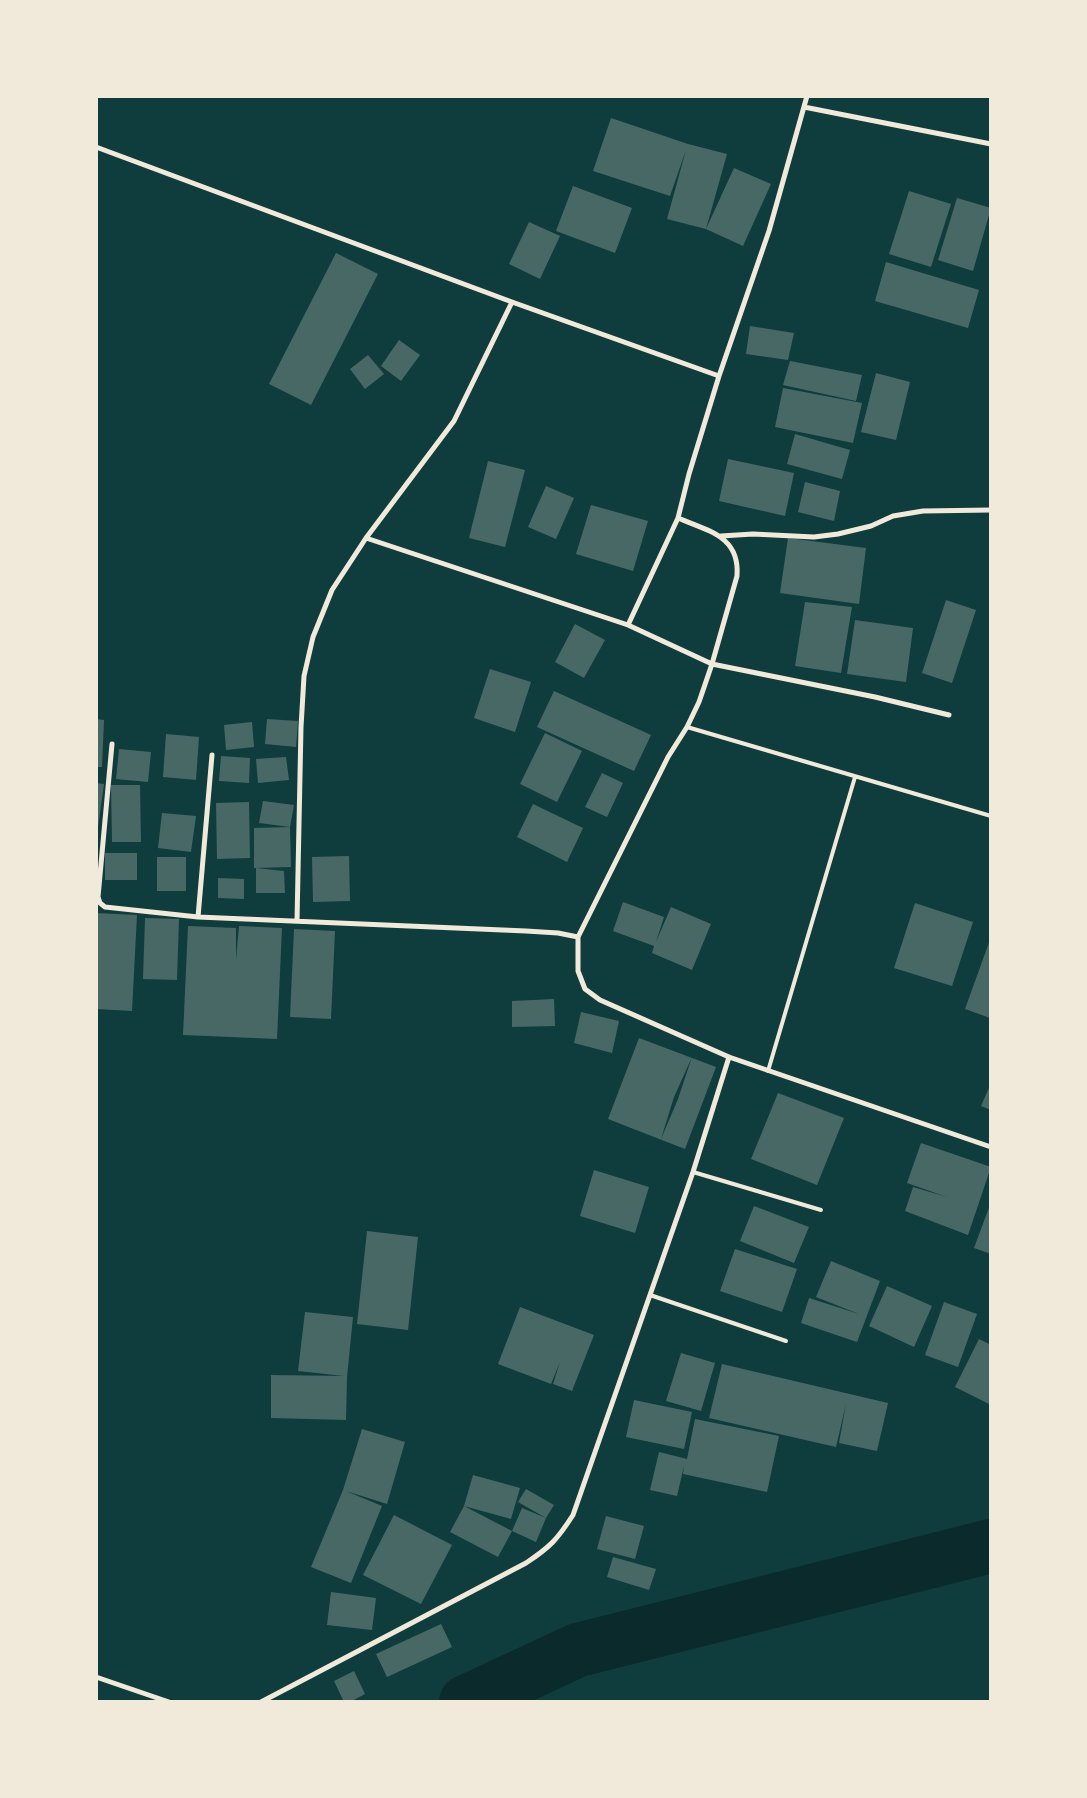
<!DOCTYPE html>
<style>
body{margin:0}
#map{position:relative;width:1087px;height:1798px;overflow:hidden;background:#0f3d3e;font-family:"PT Sans Narrow",sans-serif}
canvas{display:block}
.frame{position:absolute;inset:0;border:98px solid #f1e9da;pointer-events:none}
</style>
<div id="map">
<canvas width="1087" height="1798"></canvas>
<div class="frame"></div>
</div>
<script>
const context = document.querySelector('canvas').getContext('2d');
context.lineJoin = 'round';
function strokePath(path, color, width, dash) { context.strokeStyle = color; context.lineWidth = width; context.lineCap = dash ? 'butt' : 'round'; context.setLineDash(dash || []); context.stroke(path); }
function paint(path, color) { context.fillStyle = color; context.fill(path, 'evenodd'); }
const river = new Path2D(`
 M466 1702 578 1650 991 1546`);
const building = new Path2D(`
 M611 118 688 144 727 154 706 229 667 219 686 150 670 196 593 171Z
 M734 168 771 184 743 246 706 229Z
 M573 186 632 208 615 253 556 231Z
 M909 191 951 204 931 267 889 254Z
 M957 198 991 208 973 271 938 260Z
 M529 222 560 236 540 279 509 264Z
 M336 253 378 274 311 405 269 384Z
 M886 262 979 290 968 328 875 301Z
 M750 326 794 333 788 360 746 354Z
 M399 340 420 355 401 381 381 366Z
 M368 355 384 374 365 389 350 369Z
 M790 361 862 375 856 401 783 385Z
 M876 373 910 382 896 440 861 432Z
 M783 388 862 403 853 443 775 427Z
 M795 434 850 450 842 479 787 464Z
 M728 459 794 473 785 516 719 501Z
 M488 461 525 470 505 547 469 538Z
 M805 482 840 491 834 521 798 512Z
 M546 486 574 498 556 539 528 527Z
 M591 505 648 521 633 571 576 554Z
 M788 538 866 548 859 604 780 593Z
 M946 600 976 610 952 683 922 673Z
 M805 602 852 607 841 673 795 666Z
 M855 620 913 628 906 682 847 674Z
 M575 624 605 640 584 678 555 662Z
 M490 669 531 682 515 732 474 718Z
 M554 691 651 735 634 771 537 727Z
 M96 719 104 720 102 767H96Z
 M267 719 298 721 296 747 265 744Z
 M252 722 254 747 226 750 224 725Z
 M545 733 582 751 557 802 520 784Z
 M166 734 199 737 196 780 163 777Z
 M119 749 151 752 148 782 116 779Z
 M221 756 250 758 249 783 219 781Z
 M286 757 289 780 258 783 256 759Z
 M602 773 623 783 607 817 585 807Z
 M96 783 104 784 97 834 96 833Z
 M111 785H140L141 842H112Z
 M263 801 294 805 290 827 259 823Z
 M249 802 250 858 217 859 216 803Z
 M533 804 583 828 567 862 517 837Z
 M162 813 196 816 191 852 158 848Z
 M290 827 291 867 254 868V828Z
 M105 853H137V880H105Z
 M349 856 350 901 313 902 312 857Z
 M157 857H186V891H157Z
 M256 868 284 871 285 893H256Z
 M218 878 244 879V899L218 898Z
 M623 902 664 917 656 942 671 907 711 924 692 970 652 953 654 946 613 931Z
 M915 903 973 922 952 986 894 968Z
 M96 913 137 915 132 1011 96 1009Z
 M145 918 179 919 177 980 143 979Z
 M188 926 236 928V960L239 926 282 928 277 1039 183 1035Z
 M294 929 335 931 331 1019 290 1017Z
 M991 937V1016L990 1018 965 1009Z
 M554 999 555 1026 512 1027V1001Z
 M581 1012 619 1021 612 1053 574 1043Z
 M639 1038 716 1067 685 1149 608 1119ZM692 1057 678 1099 661 1139 674 1097Z
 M991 1083V1110L981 1106Z
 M778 1093 844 1118 817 1185 751 1159Z
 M921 1143 991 1167 968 1235 905 1211 913 1187 947 1197 907 1183Z
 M594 1170 649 1187 635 1233 580 1216Z
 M991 1202V1254L974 1248Z
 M754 1206 809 1227 794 1263 740 1241Z
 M367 1231 418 1237 408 1330 357 1324Z
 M735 1249 797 1269 782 1312 720 1291Z
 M831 1261 880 1281 857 1342 801 1323 809 1298 859 1314 816 1297Z
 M887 1286 932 1306 914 1347 869 1326Z
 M944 1302 977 1314 958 1367 925 1355Z
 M520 1307 594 1335 572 1391 553 1384 560 1362 551 1384 498 1364Z
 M305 1312 353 1317 347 1377 346 1420 271 1418V1375L344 1376 298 1371Z
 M979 1339 991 1345V1405L955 1387Z
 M681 1353 715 1363 701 1411 666 1401Z
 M722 1364 888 1403 877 1451 839 1443 846 1404 836 1447 709 1418Z
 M634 1400 692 1412 684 1449 626 1437Z
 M695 1419 779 1436 767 1492 683 1474 684 1466 677 1496 650 1490 659 1452 687 1459Z
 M362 1429 405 1442 387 1504 346 1491 382 1506 351 1583 311 1567 343 1490Z
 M473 1475 520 1488 511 1519 464 1506 512 1531 498 1557 450 1532 464 1506Z
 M526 1489 554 1505 546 1518 518 1502Z
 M522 1508 546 1518 536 1542 512 1531Z
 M394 1515 452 1545 421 1604 363 1575Z
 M606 1516 644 1526 635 1559 597 1549Z
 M613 1557 656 1569 649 1590 607 1577Z
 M331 1592 376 1598 372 1630 327 1625Z
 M441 1624 452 1647 387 1677 376 1654Z
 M354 1671 365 1694 350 1702H344L334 1681Z`);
const service = new Path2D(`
 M687 727 991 816
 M768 1071 855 777
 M693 1172 821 1210
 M650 1295 786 1341`);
const minor = new Path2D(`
 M804 107 991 144
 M96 147 512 302 719 376
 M721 536 753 534 814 537 838 534 871 526 893 516 923 511 991 510
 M366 538 628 625 712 664 737 576C740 536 708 531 678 518L689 474 719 376 769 231 807 96
 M628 625 678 518
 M949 715 875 697 712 664 699 702 687 727 668 757 578 937V971L585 989 600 1000 729 1057 991 1147
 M112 744 98 897 100 903 105 907 198 917 526 931 558 933 578 937
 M198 917 212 755
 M297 921 301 727 304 676 313 637 332 590 366 538 454 421 512 302
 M96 1677 169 1702
 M261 1702 526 1563C550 1547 557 1540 573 1515L693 1172 729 1057`);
strokePath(river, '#0a2a2b', 54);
paint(building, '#486865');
strokePath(service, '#f1e9da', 4);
strokePath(minor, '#f1e9da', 5);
</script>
